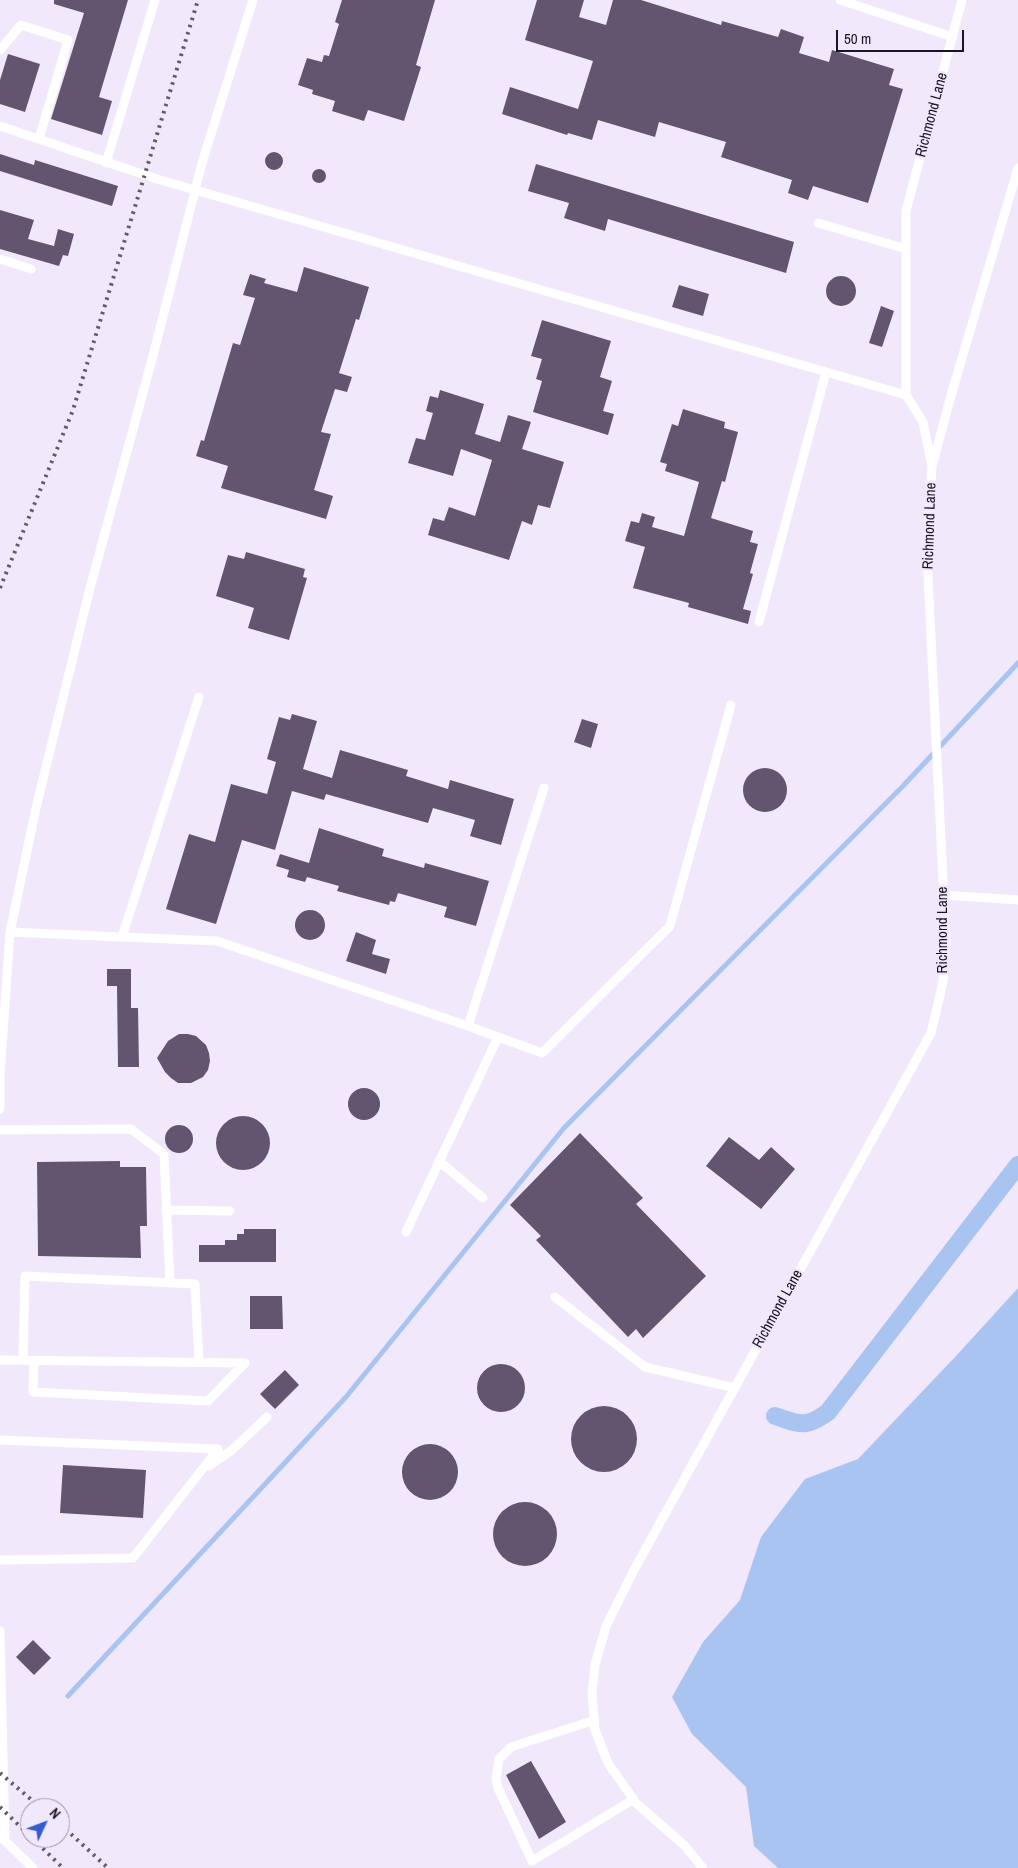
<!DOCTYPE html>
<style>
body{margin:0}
#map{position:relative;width:1018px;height:1868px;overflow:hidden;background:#f2e8fb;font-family:"Archivo Narrow",sans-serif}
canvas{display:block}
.north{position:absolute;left:20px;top:1798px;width:50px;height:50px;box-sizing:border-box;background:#f2e8fb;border:1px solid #9c94a3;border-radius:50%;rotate:47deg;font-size:14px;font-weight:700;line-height:20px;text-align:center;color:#1a1520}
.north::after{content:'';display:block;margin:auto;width:18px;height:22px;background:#335dcd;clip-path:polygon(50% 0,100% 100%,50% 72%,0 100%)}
.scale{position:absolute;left:836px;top:30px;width:128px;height:22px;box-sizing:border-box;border:2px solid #1a1520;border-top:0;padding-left:6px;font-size:15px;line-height:18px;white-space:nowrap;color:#1a1520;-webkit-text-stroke:4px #f2e8fb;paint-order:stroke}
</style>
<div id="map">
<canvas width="1018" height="1868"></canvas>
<div class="north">N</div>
<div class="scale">50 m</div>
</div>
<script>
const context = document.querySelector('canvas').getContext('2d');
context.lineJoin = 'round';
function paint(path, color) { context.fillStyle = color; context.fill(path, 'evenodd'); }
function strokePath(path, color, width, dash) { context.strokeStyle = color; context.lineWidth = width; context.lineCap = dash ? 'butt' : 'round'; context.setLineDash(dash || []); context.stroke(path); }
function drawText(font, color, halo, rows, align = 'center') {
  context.font = font + ' "Archivo Narrow",sans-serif'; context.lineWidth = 5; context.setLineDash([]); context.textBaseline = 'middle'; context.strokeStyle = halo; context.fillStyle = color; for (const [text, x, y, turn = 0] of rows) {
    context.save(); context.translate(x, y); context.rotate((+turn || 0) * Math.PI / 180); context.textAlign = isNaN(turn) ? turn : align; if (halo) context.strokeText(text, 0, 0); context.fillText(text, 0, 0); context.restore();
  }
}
const water = new Path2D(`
 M1018 1288V1868H778L754 1846 746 1787 692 1734 672 1697 703 1642 740 1600 761 1537 805 1479 858 1459 956 1356Z`);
const stream = new Path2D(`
 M68 1696 346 1397 564 1128 903 786 1018 663`);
const canal = new Path2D(`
 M775 1416C800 1424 805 1429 828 1412L1018 1165`);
const building = new Path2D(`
 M54 0H128L99 97 112 101 102 135 51 119 84 13 54 4Z
 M342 0H435L416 65 421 67 404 121 368 110 364 121 332 111 335 101 312 94 313 90 298 85 307 58 322 62 324 55 329 56 339 24 335 22Z
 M537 0H584L579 17 606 25 613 0H641L721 25 722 21 778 37 781 29 804 37 799 53 829 62 832 50 894 69 889 85 903 89 868 203 813 186 808 200 788 193 792 180 721 157 726 142 659 122 655 137 598 120 592 140 568 133 567 135 502 114 510 87 578 109 593 61 525 40Z
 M8 54 40 64 25 112 0 104V80Z
 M265 161a9 9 0 1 1 18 0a9 9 0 1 1-18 0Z
 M0 154 34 165 35 160 118 186 112 206 0 171Z
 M536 164 794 242 786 273 608 219 605 231 564 218 569 203 528 191Z
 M312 176a7 7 0 1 1 14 0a7 7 0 1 1-14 0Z
 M0 210 34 220 28 239 54 246 58 229 74 234 68 256 63 255 59 266 0 249Z
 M304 267 369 287 359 320 356 319 339 373 352 377 347 392 335 389 321 432 331 434 314 490 333 496 326 519 221 488 228 466 196 456 201 440 204 441 233 343 240 345 255 298 243 295 250 274 266 279 264 283 297 292Z
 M826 291a15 15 0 1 1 30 0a15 15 0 1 1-30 0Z
 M679 285 709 294 703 316 672 307Z
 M881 306 894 311 882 347 869 343Z
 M542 320 611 341 600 377 612 381 603 411 614 414 608 435 533 412 542 381 536 379 542 359 531 356Z
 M440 390 484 404 475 434 500 442 508 415 531 422 522 449 564 462 550 508 538 505 532 525 522 521 509 560 428 535 433 518 444 521 449 507 475 516 492 460 461 449 453 476 408 463 416 438 425 440 433 413 426 411 430 396 438 398Z
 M683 409 725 422 724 428 738 432 725 482 722 481 711 518 753 531 750 542 758 544 750 573 753 574 743 609 751 611 748 624 688 607 689 603 633 588 645 547 625 541 631 521 639 523 642 513 655 517 652 527 684 536 699 482 665 471 667 464 660 462 672 424 678 426Z
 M246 552 305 569 303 577 307 578 289 640 248 628 254 608 216 596 228 555 244 559Z
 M292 714 317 721 303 769 332 778 340 750 408 770 406 776 448 789 450 780 514 799 501 845 470 836 475 820 433 808 428 823 326 794 324 800 292 791 275 850 242 840 216 924 166 909 189 834 215 842 231 784 267 794 276 762 267 759 279 717 290 720Z
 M582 719 598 724 591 748 574 742Z
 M743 790a22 22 0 1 1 44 0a22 22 0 1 1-44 0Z
 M319 828 384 849 382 856 424 868 425 863 489 881 476 926 444 917 447 907 398 893 395 902 390 901 389 905 337 891 339 886 307 877 305 882 287 877 289 870 276 866 280 854 309 863Z
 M295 925a15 15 0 1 1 30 0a15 15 0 1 1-30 0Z
 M356 932 376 940 372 954 390 959 386 974 346 961Z
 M107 969H131V1008H138L139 1067H118L117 986H107Z
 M179 1034H188L196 1036 206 1045 209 1053 210 1061 208 1070 203 1077 191 1083H178L171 1078 165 1072 157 1058 168 1041Z
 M348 1104a16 16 0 1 1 32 0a16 16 0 1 1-32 0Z
 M216 1143a27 27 0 1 1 54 0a27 27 0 1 1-54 0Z
 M165 1139a14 14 0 1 1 28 0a14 14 0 1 1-28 0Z
 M580 1133 643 1198 636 1204 706 1276 643 1338 636 1329 628 1337 536 1240 541 1236 510 1205Z
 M729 1137 759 1160 771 1147 795 1169 761 1209 706 1166Z
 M120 1161V1167H146L147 1226H140L141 1258 38 1256 37 1162Z
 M244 1229H276V1262H199V1245H225V1240H237V1234H244Z
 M250 1296H282L283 1329H250Z
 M477 1388a24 24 0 1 1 48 0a24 24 0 1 1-48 0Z
 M285 1370 299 1385 275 1409 260 1394Z
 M571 1439a33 33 0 1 1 66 0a33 33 0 1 1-66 0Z
 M402 1472a28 28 0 1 1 56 0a28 28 0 1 1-56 0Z
 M63 1465 146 1470 143 1518 60 1513Z
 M493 1534a32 32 0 1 1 64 0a32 32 0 1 1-64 0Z
 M33 1640 51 1658 34 1675 16 1657Z
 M531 1761 566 1822 539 1839 506 1775Z`);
const lane = new Path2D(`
 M840 0 953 37
 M0 50 21 25 68 40 39 139
 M0 126 157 179 906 395
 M106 163 155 0
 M818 223 906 249
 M0 259 31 269
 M933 463 952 392 1018 168
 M759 622 826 372
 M944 895 1018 900
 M10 932 122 937 199 697
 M122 937 217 941 468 1026 542 1053 670 926 731 705
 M468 1026 544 788
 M0 1109V1077L10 932 36 808 90 588 154 352 202 163 253 0
 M0 1130 131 1129 164 1154 170 1283
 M439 1161 483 1198
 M166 1210 230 1211
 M406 1232 498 1037
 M555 1297 645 1367 735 1388
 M0 1360 245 1363 208 1401 33 1392 34 1360
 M23 1360 25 1276 195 1284 199 1362
 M0 1440 218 1449 133 1558 0 1560
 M209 1466 232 1450 267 1417
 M0 1631 5 1841
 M595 1720 511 1747 499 1759 496 1779 498 1788 532 1861 634 1799
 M2 1838 33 1868
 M703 1868 685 1846 636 1803 608 1763 595 1730 592 1693 595 1665 606 1626 634 1570 931 1033 943 982 946 942 927 555 932 466 923 422 906 395V211L962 0`);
const rail = new Path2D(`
 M0 588 73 410 198 0
 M0 1773 41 1808
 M0 1807 30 1836
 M60 1824 108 1868
 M32 1838 63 1868`);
const streetNames = [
 ["Richmond Lane",932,115,-75],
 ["Richmond Lane",930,526,-88],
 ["Richmond Lane",943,930,-90],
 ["Richmond Lane",778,1309,-61]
];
paint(water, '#aac4f2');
strokePath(stream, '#aac4f2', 5);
strokePath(canal, '#aac4f2', 18);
paint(building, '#635570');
strokePath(lane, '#fff', 9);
strokePath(rail, '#615a68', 4, [2.5, 5]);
drawText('15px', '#1a1520', '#f2e8fb', streetNames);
</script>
